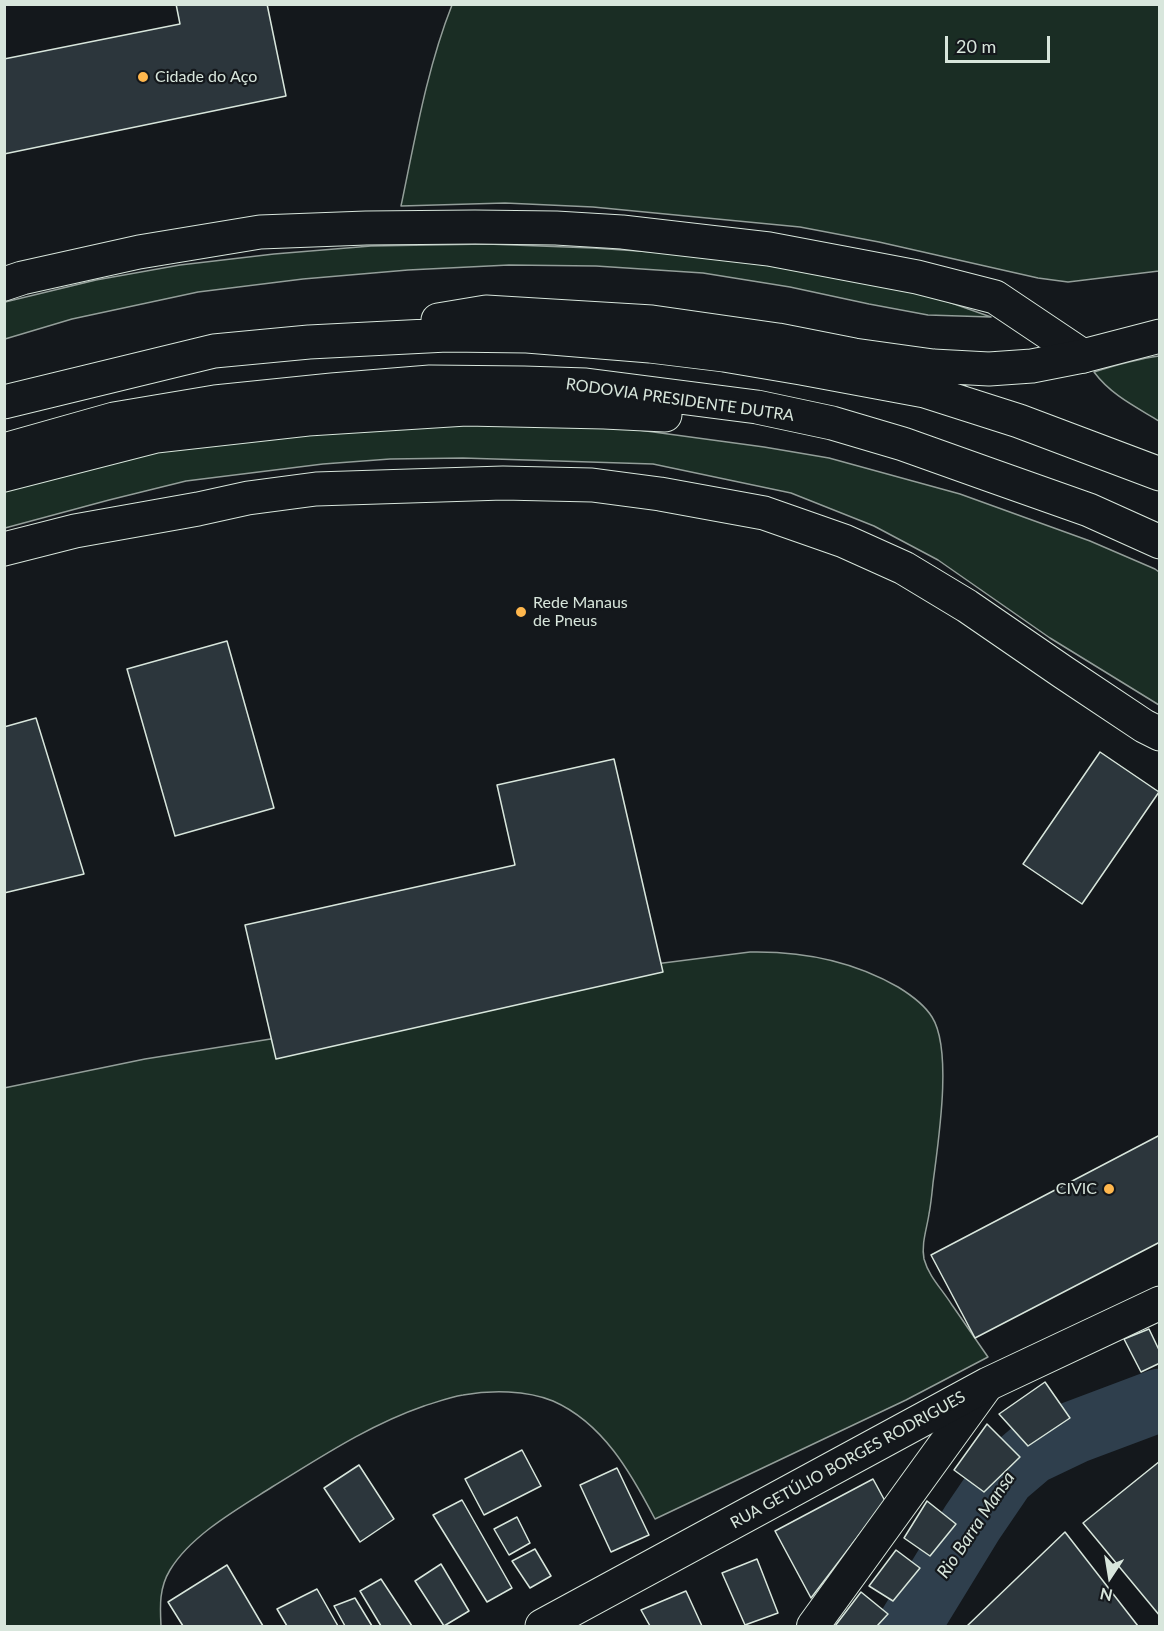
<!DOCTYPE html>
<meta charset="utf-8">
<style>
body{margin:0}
#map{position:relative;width:1164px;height:1631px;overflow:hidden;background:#14181c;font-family:Lato,sans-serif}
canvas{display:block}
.frame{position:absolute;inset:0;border:6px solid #d8e6dc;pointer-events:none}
.north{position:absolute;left:1080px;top:1547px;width:60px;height:60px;-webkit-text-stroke:4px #14181c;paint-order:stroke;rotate:192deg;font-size:16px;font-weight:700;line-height:24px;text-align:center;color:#d8e6dc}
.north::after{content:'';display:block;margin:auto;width:21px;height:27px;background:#d8e6dc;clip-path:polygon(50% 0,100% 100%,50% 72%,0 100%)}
.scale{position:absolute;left:945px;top:36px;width:105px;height:27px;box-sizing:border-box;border:3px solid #d8e6dc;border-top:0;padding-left:8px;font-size:18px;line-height:21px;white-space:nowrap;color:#d8e6dc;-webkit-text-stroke:4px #14181c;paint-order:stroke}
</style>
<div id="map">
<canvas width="1164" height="1631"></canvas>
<div class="frame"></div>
<div class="north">N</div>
<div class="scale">20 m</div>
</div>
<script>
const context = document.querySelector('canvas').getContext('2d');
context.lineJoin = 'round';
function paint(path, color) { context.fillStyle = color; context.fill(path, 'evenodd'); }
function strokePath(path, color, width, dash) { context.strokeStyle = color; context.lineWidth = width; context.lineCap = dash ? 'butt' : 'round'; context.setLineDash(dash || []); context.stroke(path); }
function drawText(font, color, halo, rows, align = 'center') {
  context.font = font + ' Lato,sans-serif'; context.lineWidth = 4.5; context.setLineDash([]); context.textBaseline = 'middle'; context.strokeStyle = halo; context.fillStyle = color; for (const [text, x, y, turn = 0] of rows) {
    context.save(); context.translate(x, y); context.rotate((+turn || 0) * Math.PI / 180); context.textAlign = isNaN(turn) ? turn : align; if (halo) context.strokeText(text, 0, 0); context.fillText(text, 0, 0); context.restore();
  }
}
const green = new Path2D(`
 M452 5H1159V271L1068 282 1038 278 879 242 800 227 593 207 505 203 401 206C415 139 427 68 452 5Z
 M487 244 593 248 699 255 870 281 943 300 991 317 928 315 869 304 790 287 703 273 596 266 509 265 408 270 303 279 198 292 72 319 5 339V302L96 280 180 265 274 254 371 246Z
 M1159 356V421C1136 407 1111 395 1094 372 1116 365 1137 359 1159 356Z
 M497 420 624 428 764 447 829 458 960 494 1090 541 1155 569 1159 572V705L1050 638 938 560 874 526 791 493 653 464 463 458 390 459 323 464 186 481 109 500 5 528V490L158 452 224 441Z
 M750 952C802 951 853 961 898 987 911 995 924 1004 932 1017 953 1050 938 1143 933 1183 932 1193 931 1204 929 1214 927 1228 921 1244 924 1259 929 1277 942 1289 952 1305 964 1322 976 1340 988 1357L906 1400 655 1519C631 1473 603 1423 553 1401 526 1390 491 1390 463 1395 450 1397 437 1402 424 1406 369 1425 321 1457 272 1487 239 1508 191 1535 170 1570 159 1588 160 1606 161 1626H5L4 1088 145 1059 390 1020 521 981Z`);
const river = new Path2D(`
 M909 1626 972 1523 1004 1476 1031 1453 1075 1432 1160 1400`);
const building = new Path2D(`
 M176 4H267L286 96 4 154V59L180 24Z
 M227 641 274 808 175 836 127 669Z
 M36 718 84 874 4 893V727Z
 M1100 752 1159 792 1082 904 1023 864Z
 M614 759 663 972 276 1059 245 925 515 865 497 785Z
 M1160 1135V1242L975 1338 931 1255Z
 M1149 1329 1160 1352V1363L1141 1372 1124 1339Z
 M1045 1382 1070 1418 1028 1446 999 1414Z
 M987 1424 1020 1457 984 1492 954 1470Z
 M522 1450 541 1486 484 1515 465 1479Z
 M1160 1461V1616L1083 1523Z
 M359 1465 394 1519 360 1542 324 1488Z
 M617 1468 649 1535 611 1552 580 1485Z
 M873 1479 885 1501 811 1598 775 1531Z
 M462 1500 512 1588 487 1602 433 1515Z
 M927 1501 956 1524 930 1556 904 1538Z
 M517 1517 530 1543 509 1555 494 1529Z
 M1065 1532 1138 1626H967Z
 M535 1549 551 1576 530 1588 512 1561Z
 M896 1550 920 1568 893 1601 869 1586Z
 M757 1559 778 1613 745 1625 722 1573Z
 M441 1564 469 1611 444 1626 415 1581Z
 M227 1565 263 1626H183L168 1602Z
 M381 1579 412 1626H381L360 1591Z
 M317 1589 338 1626H287L277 1609Z
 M686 1591 702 1626H650L641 1610Z
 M861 1592 888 1614 877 1626H835Z
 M355 1598 372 1626H345L334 1606Z`);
const minor = new Path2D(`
 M813 1626 988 1384`);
const tertiary = new Path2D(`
 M542 1626 988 1384 1160 1303`);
const secondary = new Path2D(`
 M4 284 22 278 139 252 260 232 366 228 475 227 556 228 622 232 769 249 917 277 995 297 1083 356
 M4 549 75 531 198 509 248 498 316 489 503 483 592 485 660 494 764 513 844 541 904 568 967 606 1063 672 1144 726 1160 734`);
const motorway = new Path2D(`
 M438 320 486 312 652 322 778 340 854 355 933 366 989 369 1032 366 1083 356 1160 336
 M4 402 214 351 309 342 447 335 527 336 650 346 724 355 801 368 925 391 1019 421 1160 474
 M4 450 114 419 215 402 332 390 430 382 524 383 586 385 757 407 832 423 903 444 990 475 1089 510 1160 542
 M4 475 156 436 308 419 466 409 604 412 665 415`);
const markers = [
 [143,77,6,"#ffb74d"],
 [521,612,6,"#ffb74d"],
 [1109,1189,6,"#ffb74d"]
];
const poiNames = [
 ["Cidade do Aço",155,77],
 ["Rede Manaus",533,603],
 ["de Pneus",533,621],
 ["CIVIC",1097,1189,"right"]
];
const streetNames = [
 ["RODOVIA PRESIDENTE DUTRA",680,400,8],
 ["RUA GETÚLIO BORGES RODRIGUES",848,1460,-29]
];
const waterNames = [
 ["Rio Barra Mansa",976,1525,-56]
];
paint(green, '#1a2d24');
strokePath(green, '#939e99', 1.5);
strokePath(river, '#2f3f4d', 63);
paint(building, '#2c363c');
strokePath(building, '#d8e6dc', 1.5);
strokePath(minor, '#d8e6dc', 34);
strokePath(tertiary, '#d8e6dc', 35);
strokePath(secondary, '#d8e6dc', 35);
strokePath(motorway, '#d8e6dc', 35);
strokePath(minor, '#14181c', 32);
strokePath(tertiary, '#14181c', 33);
strokePath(secondary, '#14181c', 33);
strokePath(motorway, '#14181c', 33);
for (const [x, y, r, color] of markers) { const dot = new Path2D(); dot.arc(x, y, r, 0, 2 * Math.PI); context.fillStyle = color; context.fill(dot); strokePath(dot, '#14181c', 2); }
drawText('16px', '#d8e6dc', '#14181c', poiNames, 'left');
drawText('16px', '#d8e6dc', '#14181c', streetNames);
drawText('italic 18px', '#d8e6dc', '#14181c', waterNames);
</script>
